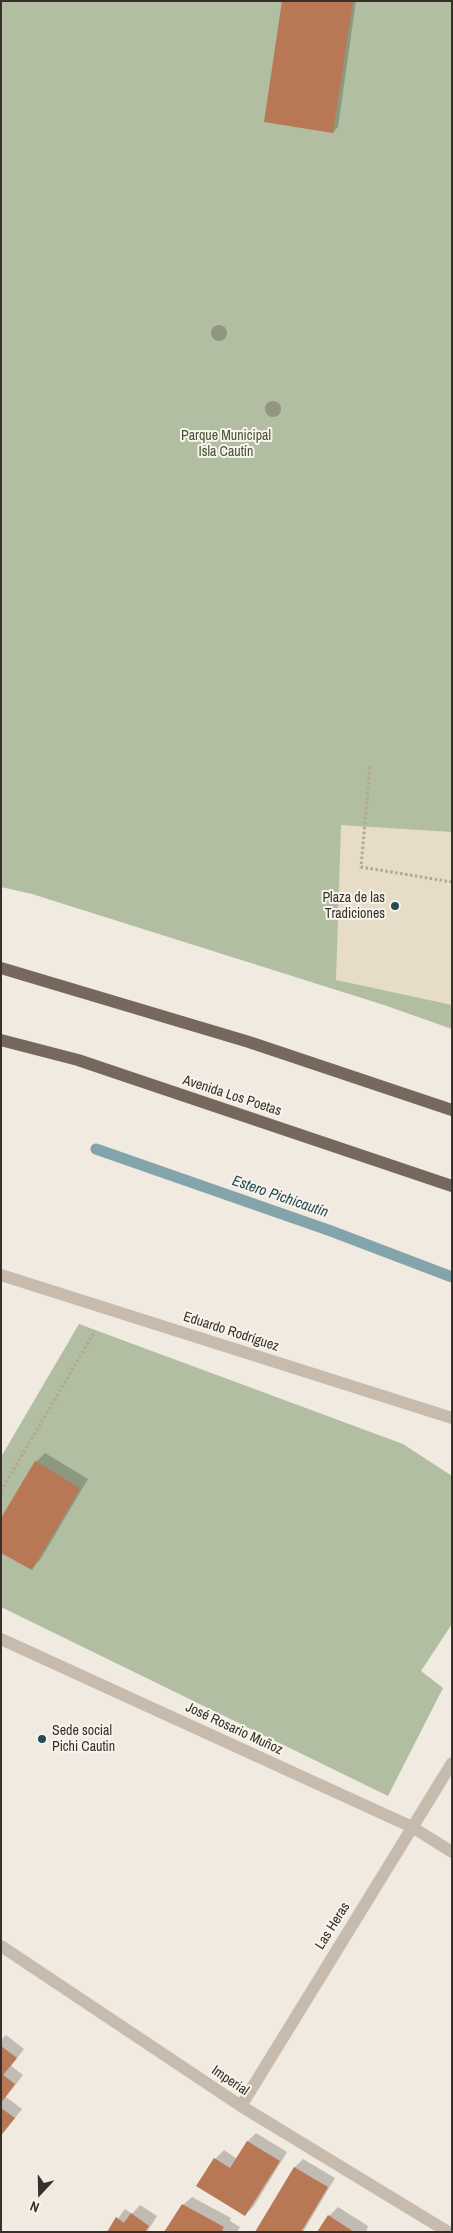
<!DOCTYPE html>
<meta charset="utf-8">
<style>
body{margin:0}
#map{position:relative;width:453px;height:2233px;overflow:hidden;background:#f0eae0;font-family:"Archivo Narrow",sans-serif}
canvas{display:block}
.frame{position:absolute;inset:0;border:2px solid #362f2a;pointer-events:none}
.north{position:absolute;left:15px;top:2168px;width:50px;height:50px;-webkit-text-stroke:4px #f8f4ec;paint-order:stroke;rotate:201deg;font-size:14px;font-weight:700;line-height:20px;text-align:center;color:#362f2a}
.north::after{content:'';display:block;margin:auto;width:18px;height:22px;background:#362f2a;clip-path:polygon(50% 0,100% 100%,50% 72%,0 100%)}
</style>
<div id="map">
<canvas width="453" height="2233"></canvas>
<div class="frame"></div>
<div class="north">N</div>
</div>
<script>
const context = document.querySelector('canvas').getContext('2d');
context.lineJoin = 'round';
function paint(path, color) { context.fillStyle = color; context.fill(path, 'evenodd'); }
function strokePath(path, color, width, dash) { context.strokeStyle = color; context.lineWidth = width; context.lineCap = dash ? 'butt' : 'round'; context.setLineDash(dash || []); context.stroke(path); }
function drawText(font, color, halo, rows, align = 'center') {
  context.font = font + ' "Archivo Narrow",sans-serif'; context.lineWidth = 4; context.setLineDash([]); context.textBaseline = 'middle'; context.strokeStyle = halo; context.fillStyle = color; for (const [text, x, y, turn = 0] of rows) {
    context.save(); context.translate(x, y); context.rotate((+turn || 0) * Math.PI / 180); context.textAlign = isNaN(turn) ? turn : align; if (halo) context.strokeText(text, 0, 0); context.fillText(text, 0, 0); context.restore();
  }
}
const green = new Path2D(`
 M1 1H452V1029L384 1005 32 894 1 887Z
 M79 1324 403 1444 452 1476V1624L421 1671 443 1688 388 1796 1 1607V1457Z`);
const plaza = new Path2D(`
 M341 825 452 832V1005L336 980Z`);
const shadow = new Path2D(`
 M283 1H356L338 127 333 132Z
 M45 1453 88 1479 40 1560 31 1569 36 1462Z
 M6 2035 24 2049 11 2066 23 2075 6 2097 22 2109 1 2136V2040Z
 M256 2133 287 2152 254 2206 245 2215 215 2159 224 2150 237 2159 248 2141Z
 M303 2159 335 2178 303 2232H257L295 2167Z
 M192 2197 231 2218 230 2221 240 2227 237 2232H166L183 2205Z
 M140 2205 157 2216 147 2232H108L125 2209 132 2214Z
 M338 2207 368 2226 366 2232H319L329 2216Z`);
const stream = new Path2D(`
 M96 1149 331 1231 452 1277`);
const building = new Path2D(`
 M282 1H353L333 133 264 122Z
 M35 1461 80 1488 32 1570 1 1553V1518Z
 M1 2046 17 2058 3 2075 15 2084 1 2103Z
 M1 2108 15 2118 1 2135Z
 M247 2141 280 2161 245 2216 196 2186 214 2158 230 2168Z
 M294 2167 328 2187 301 2232H255Z
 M182 2204 224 2227 222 2230 225 2232H164Z
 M131 2213 149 2226 145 2232H107L116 2217 124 2223Z
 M328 2215 354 2232H317Z`);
const path = new Path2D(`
 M370 767 361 867 452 882
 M1 1491 95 1331`);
const street = new Path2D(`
 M1 1275 452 1418
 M1 1639 412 1827 452 1852
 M1 1946 241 2106 448 2232
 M241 2106 452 1763`);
const primary = new Path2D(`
 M1 968 249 1042 452 1110
 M1 1040 78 1060 452 1186`);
const trees = [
 [219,333],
 [273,409]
];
const markers = [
 [395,906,5,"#254c53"],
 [42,1739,5,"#254c53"]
];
const parkNames = [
 ["Parque Municipal",226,436],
 ["Isla Cautín",226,452]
];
const poiNames = [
 ["Plaza de las",385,898],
 ["Tradiciones",385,914],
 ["Sede social",52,1731,"left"],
 ["Pichi Cautin",52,1747,"left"]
];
const streetNames = [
 ["Avenida Los Poetas",232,1096,18],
 ["Eduardo Rodríguez",231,1332,18],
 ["José Rosario Muñoz",234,1729,25],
 ["Las Heras",333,1926,-58],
 ["Imperial",230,2081,34]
];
const waterNames = [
 ["Estero Pichicautín",280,1197,19]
];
paint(green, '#b1bea1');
paint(plaza, '#e6dcc8');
paint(shadow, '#0003');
strokePath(stream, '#82a4aa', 11);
paint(building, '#b87755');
strokePath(path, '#b3a697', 3, [2.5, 2.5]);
strokePath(street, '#c7bbad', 12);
strokePath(primary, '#76685d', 12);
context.fillStyle = '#919680';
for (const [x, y] of trees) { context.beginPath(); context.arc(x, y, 8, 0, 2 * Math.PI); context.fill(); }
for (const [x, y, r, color] of markers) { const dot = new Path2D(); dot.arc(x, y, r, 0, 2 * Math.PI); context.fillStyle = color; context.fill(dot); strokePath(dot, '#f8f4ec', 2); }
drawText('14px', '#435231', '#f8f4ec', parkNames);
drawText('14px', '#362f2a', '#f8f4ec', poiNames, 'right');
drawText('14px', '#362f2a', '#f8f4ec', streetNames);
drawText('italic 15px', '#254c53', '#f8f4ec', waterNames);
</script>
